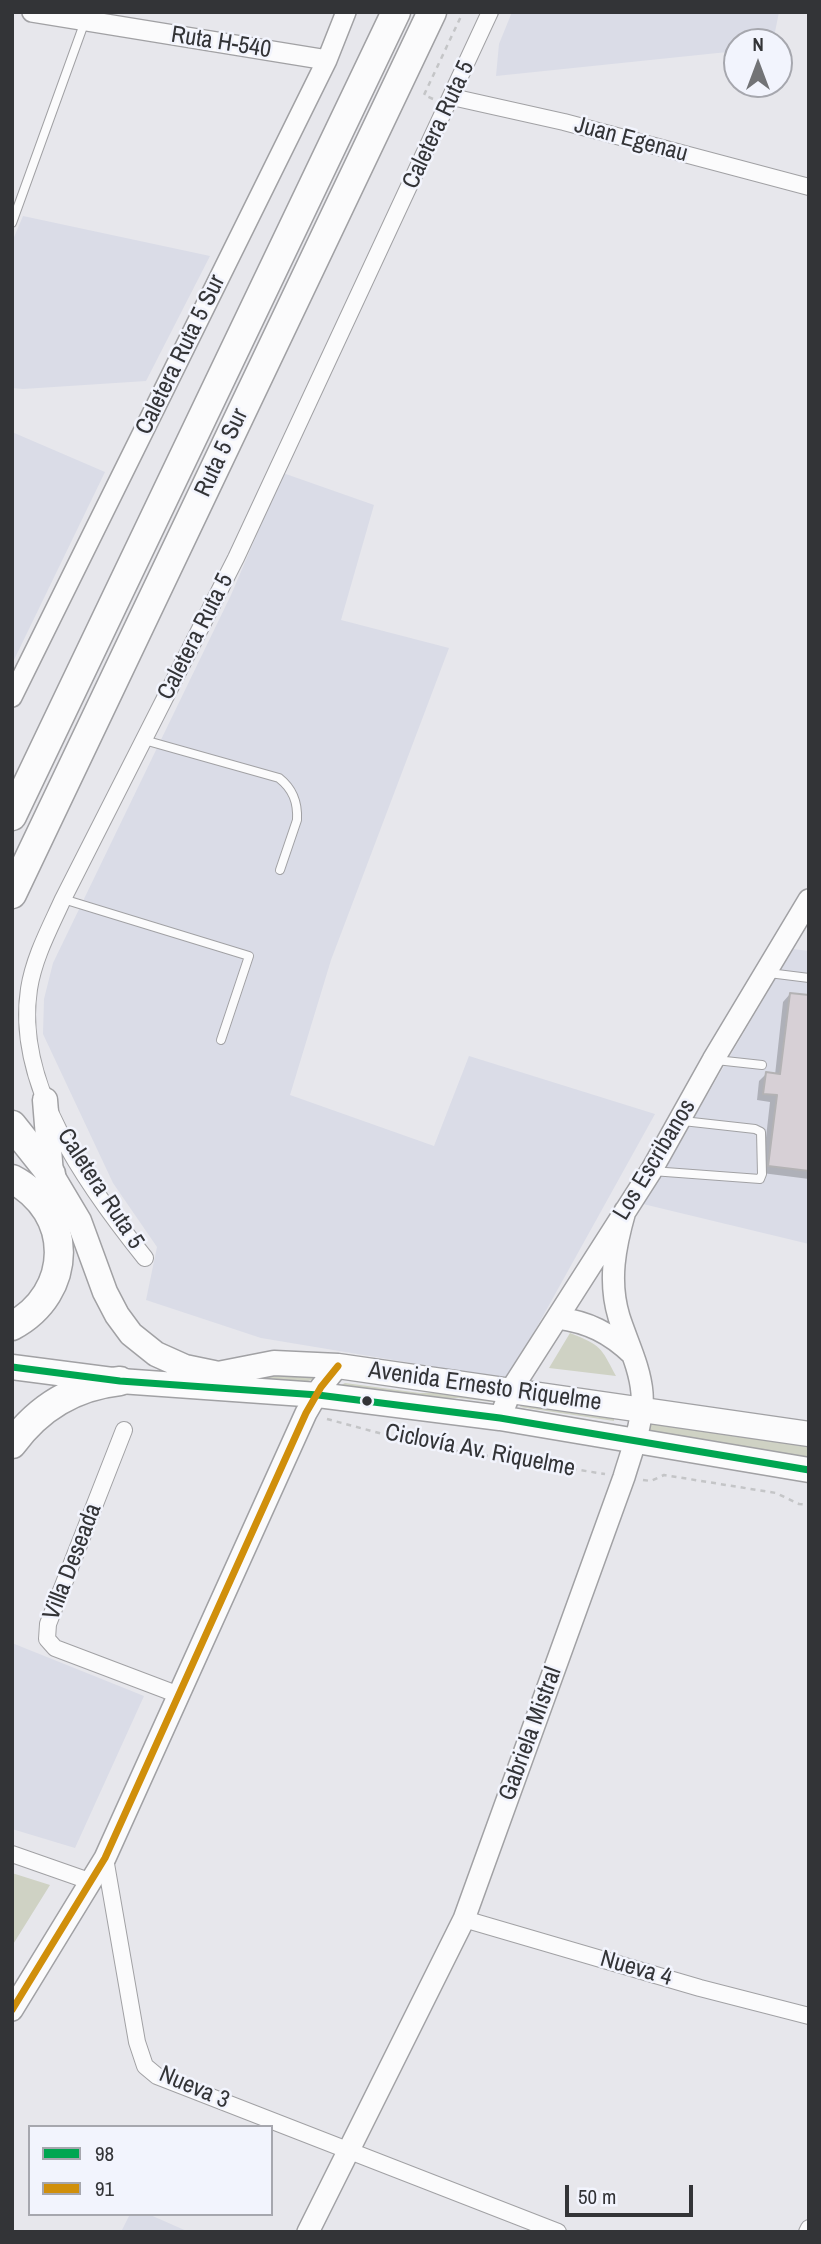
<!DOCTYPE html>
<meta charset="utf-8">
<style>
body{margin:0}
#map{position:relative;width:821px;height:2244px;overflow:hidden;background:#e7e7ec;font-family:"Archivo Narrow",sans-serif}
canvas{display:block}
.frame{position:absolute;inset:0;border:14px solid #333437;pointer-events:none}
.legend{position:absolute;left:28px;top:2125px;width:245px;height:91px;box-sizing:border-box;background:#f2f4fd;border:2px solid #a6a7ae;margin:0;padding:9px 12px;list-style:none;font-size:21px;color:#333437}
.legend li{display:flex;align-items:center;gap:14px;height:35px}
.legend b{width:35px;border:2px solid #a6a7ae}
.north{position:absolute;left:723px;top:28px;width:70px;height:70px;box-sizing:border-box;background:#f2f4fd;border:2px solid #a6a7ae;border-radius:50%;rotate:0deg;font-size:19px;font-weight:700;line-height:28px;text-align:center;color:#333437}
.north::after{content:'';display:block;margin:auto;width:24px;height:32px;background:#727376;clip-path:polygon(50% 0,100% 100%,50% 72%,0 100%)}
.scale{position:absolute;left:565px;top:2185px;width:128px;height:32px;box-sizing:border-box;border:4px solid #333437;border-top:0;padding-left:9px;font-size:21px;line-height:24px;white-space:nowrap;color:#333437;-webkit-text-stroke:5px #f2f4fd;paint-order:stroke}
</style>
<div id="map">
<canvas width="821" height="2244"></canvas>
<div class="frame"></div>
<ul class="legend">
<li><b style="height:9px;background:#00a651"></b>98</li>
<li><b style="height:9px;background:#d08f0b"></b>91</li>
</ul>
<div class="north">N</div>
<div class="scale">50 m</div>
</div>
<script>
const context = document.querySelector('canvas').getContext('2d');
context.lineJoin = 'round';
function paint(path, color) { context.fillStyle = color; context.fill(path, 'evenodd'); }
function strokePath(path, color, width, dash) { context.strokeStyle = color; context.lineWidth = width; context.lineCap = dash ? 'butt' : 'round'; context.setLineDash(dash || []); context.stroke(path); }
function drawText(font, color, halo, rows, align = 'center') {
  context.font = font + ' "Archivo Narrow",sans-serif'; context.lineWidth = 5; context.setLineDash([]); context.textBaseline = 'middle'; context.strokeStyle = halo; context.fillStyle = color; for (const [text, x, y, turn = 0] of rows) {
    context.save(); context.translate(x, y); context.rotate((+turn || 0) * Math.PI / 180); context.textAlign = isNaN(turn) ? turn : align; if (halo) context.strokeText(text, 0, 0); context.fillText(text, 0, 0); context.restore();
  }
}
const built = new Path2D(`
 M512 12H779L773 42H737V51L496 76 499 44Z
 M23 216 210 256 146 381 23 389 12 388V242Z
 M12 432 105 472 12 664Z
 M283 473 374 505 341 620 449 648 331 960 290 1095 434 1146 469 1056 655 1114 508 1379 261 1338 146 1300 157 1247 113 1183 43 1034 44 999 53 963 231 595Z
 M793 949 809 951V1244L643 1204Z
 M12 1643 144 1696 75 1848 12 1829Z
 M130 2214H148L189 2232H121Z`);
const green = new Path2D(`
 M570 1333C602 1346 600 1346 616 1376L549 1368Z
 M243 1373 319 1377 300 1384Z
 M345 1383 420 1393 459 1392 501 1398 499 1403 459 1398 421 1399 335 1388Z
 M522 1403 614 1415V1421L520 1407Z
 M648 1422 809 1442V1460L646 1432Z
 M12 1873 50 1885 12 1946Z`);
const shadow = new Path2D(`
 M790 994 809 997V1179L762 1173 770 1102 757 1100 759 1081 766 1074 775 1075 783 1002Z`);
const building = new Path2D(`
 M790 993 809 995V1171L768 1166 777 1095 763 1094 766 1072 780 1074Z`);
const path = new Path2D(`
 M433 99 424 95 463 12
 M327 1419 431 1447 605 1474
 M643 1480 651 1481 664 1475 776 1493 799 1504 809 1505`);
const service = new Path2D(`
 M12 223 85 21
 M144 740 279 778C293 789 298 802 297 820L280 870
 M63 899 249 956 221 1040
 M769 973 809 978
 M716 1060 762 1065
 M652 1171 760 1179 762 1174 761 1132 755 1129 683 1121`);
const minor = new Path2D(`
 M452 97 564 122 809 187
 M145 1258C88 1187 14 1085 29 989 34 957 50 928 63 899L236 558 490 12
 M124 1430 48 1624 47 1639 55 1648 179 1695
 M12 1854 92 1882
 M105 1858 137 2042 145 2066 157 2076 558 2232
 M464 1919 700 1988 809 2016
 M807 2232 809 2228`);
const tertiary = new Path2D(`
 M32 12 327 60
 M12 697 327 60 346 12`);
const secondary = new Path2D(`
 M558 1318C588 1322 610 1333 632 1354
 M500 1418 511 1390 651 1171 713 1060 809 900
 M12 2010 105 1858 306 1413 321 1387 338 1366
 M308 2232 464 1919 624 1477C632 1450 644 1421 642 1393 640 1367 627 1342 619 1317 608 1281 615 1246 625 1211`);
const primary = new Path2D(`
 M45 1100 51 1174 79 1221 105 1292 117 1315 131 1334 156 1354 185 1367 214 1373
 M12 1367 120 1381 318 1395 500 1418 809 1470
 M197 1374H218L274 1363 338 1366 809 1434`);
const motorway = new Path2D(`
 M12 816 396 12
 M12 894 432 12
 M12 1125 51 1174
 M12 1179C75 1212 74 1293 12 1326
 M12 1444C39 1407 74 1386 120 1381`);
const bus1 = new Path2D(`
 M12 1367 120 1381 318 1395 500 1418 809 1470`);
const bus2 = new Path2D(`
 M12 2010 105 1858 306 1413 321 1387 338 1366`);
const markers = [
 [367,1401,6,"#333437"]
];
const streetNames = [
 ["Ruta H-540",221,43,9],
 ["Caletera Ruta 5",439,125,-65],
 ["Juan Egenau",631,140,15],
 ["Caletera Ruta 5 Sur",181,355,-64],
 ["Ruta 5 Sur",222,453,-65],
 ["Caletera Ruta 5",196,637,-63],
 ["Los Escribanos",655,1160,-59],
 ["Caletera Ruta 5",100,1189,57],
 ["Avenida Ernesto Riquelme",485,1387,8],
 ["Ciclovía Av. Riquelme",480,1451,11],
 ["Villa Deseada",73,1562,-69],
 ["Gabriela Mistral",531,1734,-70],
 ["Nueva 4",636,1969,16],
 ["Nueva 3",194,2088,23]
];
paint(built, '#dadce7');
paint(green, '#cfd2c4');
paint(shadow, '#0003');
paint(building, '#d7d0d6');
strokePath(building, '#b3b2b4', 2);
strokePath(service, '#a1a1a4', 10);
strokePath(minor, '#a1a1a4', 18);
strokePath(tertiary, '#a1a1a4', 22);
strokePath(secondary, '#a1a1a4', 24);
strokePath(primary, '#a1a1a4', 27);
strokePath(motorway, '#a1a1a4', 31);
strokePath(path, '#c4c5c7', 2.5, [5, 5]);
strokePath(service, '#fbfbfc', 8);
strokePath(minor, '#fbfbfc', 16);
strokePath(tertiary, '#fbfbfc', 19);
strokePath(secondary, '#fbfbfc', 21);
strokePath(primary, '#fbfbfc', 24);
strokePath(motorway, '#fbfbfc', 28);
strokePath(bus1, '#00a651', 7);
strokePath(bus2, '#d08f0b', 7);
for (const [x, y, r, color] of markers) { const dot = new Path2D(); dot.arc(x, y, r, 0, 2 * Math.PI); context.fillStyle = color; context.fill(dot); strokePath(dot, '#f2f4fd', 2.5); }
drawText('24px', '#333437', '#f2f4fd', streetNames);
</script>
